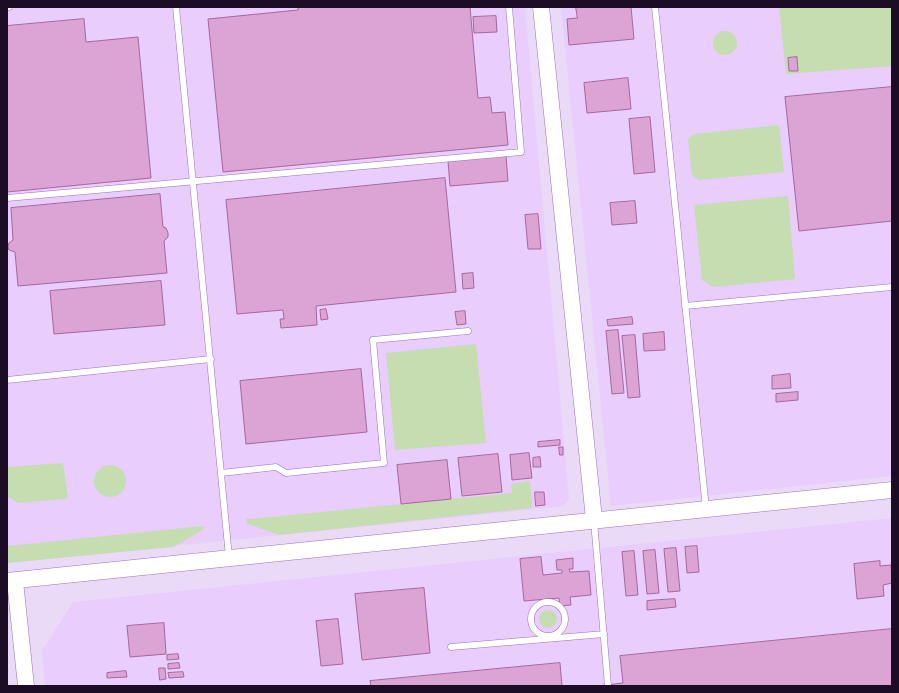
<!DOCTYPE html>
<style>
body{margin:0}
#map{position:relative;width:899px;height:693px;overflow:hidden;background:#eadaf7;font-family:Signika,sans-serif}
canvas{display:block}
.frame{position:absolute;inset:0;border:8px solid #1c0c26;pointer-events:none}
</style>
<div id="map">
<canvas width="899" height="693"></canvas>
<div class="frame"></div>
</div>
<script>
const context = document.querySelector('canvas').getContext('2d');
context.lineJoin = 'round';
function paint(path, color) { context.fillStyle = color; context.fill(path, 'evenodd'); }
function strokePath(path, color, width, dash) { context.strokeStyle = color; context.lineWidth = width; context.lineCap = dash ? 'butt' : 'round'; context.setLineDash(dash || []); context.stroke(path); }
const built = new Path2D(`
 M7 7H525L569 499 564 506 7 563Z
 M561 7H892V476L611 506Z
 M892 518V686H45L42 651 73 602Z`);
const green = new Path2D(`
 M779 7H892V66L786 74Z
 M713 43a12 12 0 1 1 24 0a12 12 0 1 1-24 0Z
 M779 125 784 172 699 180 692 175 688 139 694 134Z
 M788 196 795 279 714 287 702 280 694 205Z
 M476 344 486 443 395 450 386 353Z
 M63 463 68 497 66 499 18 503 7 496V467Z
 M94 481a16 16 0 1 1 32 0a16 16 0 1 1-32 0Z
 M530 481 532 508 279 535 246 523V519L261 518 512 493 511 484Z
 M203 526 204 529 173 547 7 563V546Z
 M539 619a9 9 0 1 1 18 0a9 9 0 1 1-18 0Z`);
const building = new Path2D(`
 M298 7H470L478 98 490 97 492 113 505 112 508 145 223 172 208 19 298 10Z
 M576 7H631L634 39 569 45 567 19 577 18Z
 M496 16 497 32 474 33 473 17Z
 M84 19 86 42 138 37 151 178 7 192V26Z
 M797 57 798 71H789L788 58Z
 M628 78 631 109 587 113 584 83Z
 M892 87V221L799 231 785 97Z
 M650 117 655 172 634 174 629 119Z
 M506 156 508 181 450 186 448 161Z
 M445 178 456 292 316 306 317 325 281 328 280 319H284L283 310 237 314 226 200Z
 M160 194 163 227 166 228 168 233V237L164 241 167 273 18 286 15 252 9 250 8 247 9 243 13 240 11 208Z
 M635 201 637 223 612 225 610 203Z
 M538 214 541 249H528L525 215Z
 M473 273 474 288 463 289 462 274Z
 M161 281 165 325 54 334 50 291Z
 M326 309 328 319 321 320 320 310Z
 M465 311 466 324 457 325 455 312Z
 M632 317 633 324 608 326 607 320Z
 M618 330 624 393 612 394 606 331Z
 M664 332 665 350 644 351 643 334Z
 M635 335 640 397 628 398 622 336Z
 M361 369 367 432 246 444 240 381Z
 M790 374 791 388 772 389V376Z
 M798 392V400L776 402V394Z
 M560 440V445L538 447V442Z
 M559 447H563V455H560Z
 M529 453 532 478 512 480 510 455Z
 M498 454 502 492 462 496 458 458Z
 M540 457 541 467H533V458Z
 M447 460 451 499 401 504 397 465Z
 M535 492H544L545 505 536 506Z
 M697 546 699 572 687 573 685 547Z
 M676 548 680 591 668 592 664 549Z
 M655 550 659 593 647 594 643 551Z
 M634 551 638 595 626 596 622 552Z
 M541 557 543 575 562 573V570H557L556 560 573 558V569H569L570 572 589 571 591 595 570 597 571 605 560 606 559 598 524 601 520 559Z
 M880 561V566L891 565 892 583 883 585 884 596 857 599 854 564Z
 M424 588 430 653 362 660 355 594Z
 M675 599 676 607 647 610V601Z
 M338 619 343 664 321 666 316 621Z
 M164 623 166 654 130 657 127 626Z
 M892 629V686H597L623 683 620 656Z
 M178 654 179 659 167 660V655Z
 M179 663 180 668 168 669V664Z
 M560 663 562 686H371L370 681Z
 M159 668H165L166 679 160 680Z
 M126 671 127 677 107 678V673Z
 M183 672 184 677 169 678 168 673Z`);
const service = new Path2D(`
 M7 7H9
 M176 7 229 557
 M655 7 706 509
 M7 198 521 152 509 7
 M685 306 892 287
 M7 380 211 359
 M221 473 276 467 286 473 384 463 373 340 468 331
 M594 521 608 686
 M531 619a17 17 0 1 1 34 0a17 17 0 1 1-34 0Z
 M451 647 604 634`);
const tertiary = new Path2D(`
 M541 7 594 519
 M7 581 892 490
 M15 581 26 686`);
paint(built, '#e8cdfd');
paint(green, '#c5ddb1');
paint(building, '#dba4d4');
strokePath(building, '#a6679f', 1);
strokePath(service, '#9b73b7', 7);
strokePath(tertiary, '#9b73b7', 17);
strokePath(service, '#fff', 6);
strokePath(tertiary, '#fff', 16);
</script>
